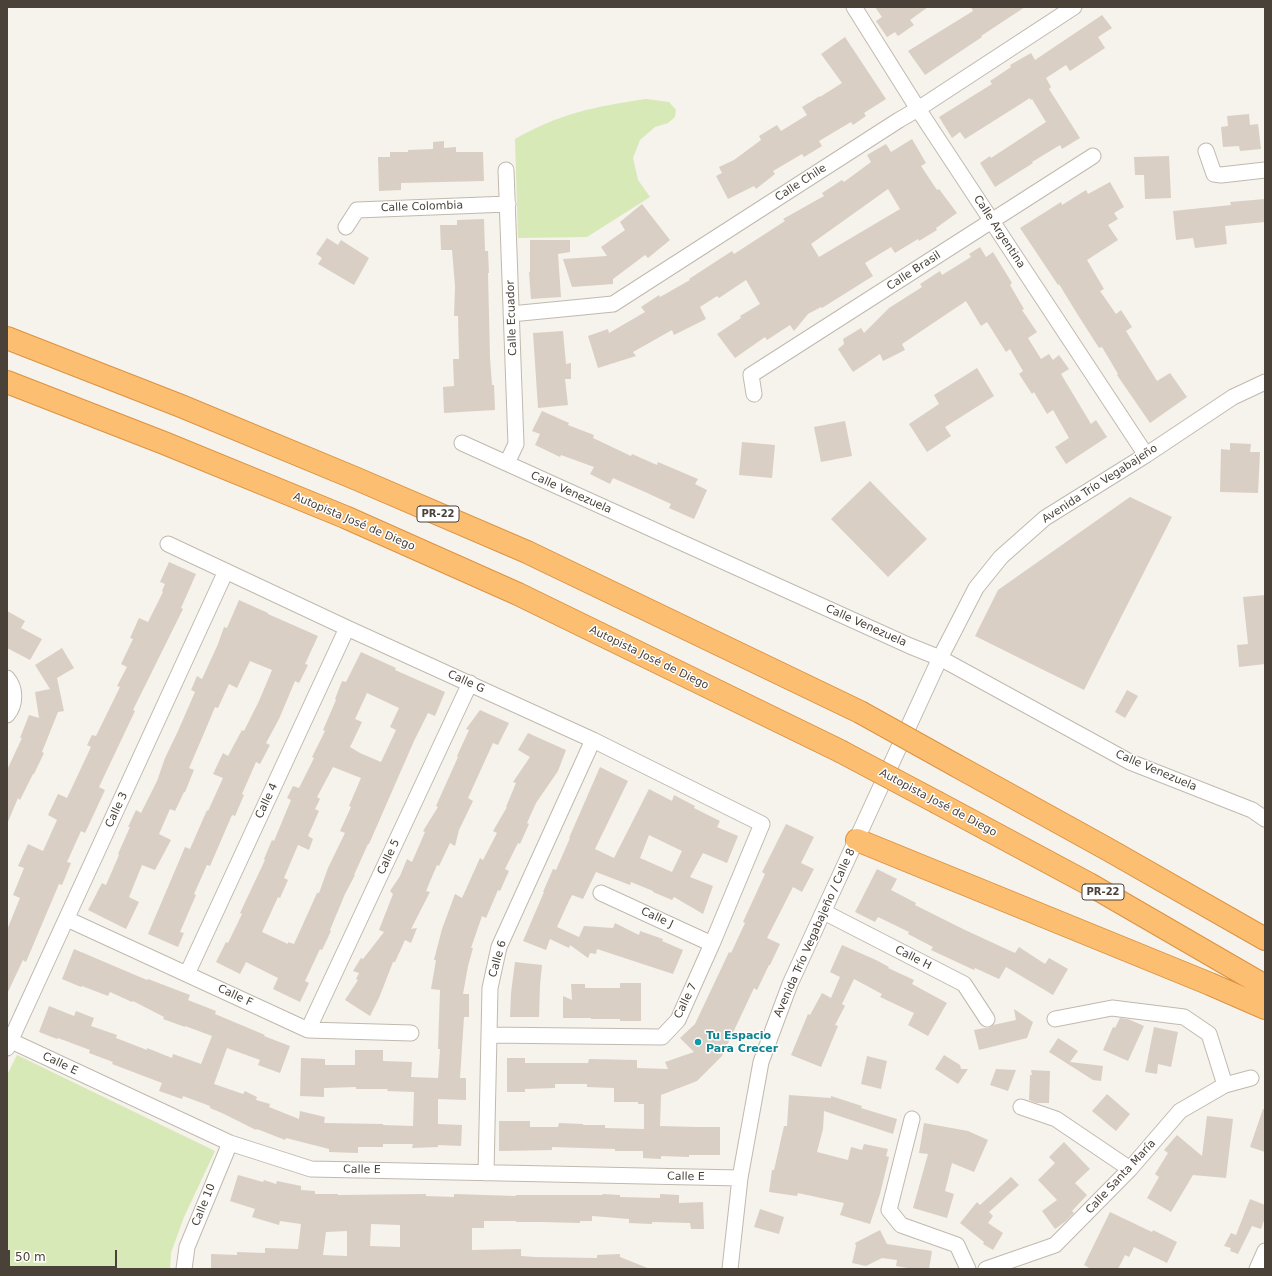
<!DOCTYPE html>
<meta charset="utf-8">
<style>
body{margin:0}
#map{position:relative;width:1272px;height:1276px;overflow:hidden;background:#f6f2ec;font-family:"DejaVu Sans",sans-serif}
canvas{display:block}
.frame{position:absolute;inset:0;border:8px solid #4a4239;pointer-events:none}
.scale{position:absolute;left:8px;top:1250px;width:109px;height:18px;box-sizing:border-box;border:2px solid #4a4239;border-top:0;padding-left:5px;font-size:12px;line-height:14px;white-space:nowrap;color:#4a4239;-webkit-text-stroke:3px #fff;paint-order:stroke}
</style>
<div id="map">
<canvas width="1272" height="1276"></canvas>
<div class="frame"></div>
<div class="scale">50 m</div>
</div>
<script>
const context = document.querySelector('canvas').getContext('2d');
context.lineJoin = 'round';
function paint(path, color) { context.fillStyle = color; context.fill(path, 'evenodd'); }
function strokePath(path, color, width, dash) { context.strokeStyle = color; context.lineWidth = width; context.lineCap = dash ? 'butt' : 'round'; context.setLineDash(dash || []); context.stroke(path); }
function drawText(font, color, halo, rows, align = 'center') {
  context.font = font + ' "DejaVu Sans",sans-serif'; context.lineWidth = 3; context.setLineDash([]); context.textBaseline = 'middle'; context.strokeStyle = halo; context.fillStyle = color; for (const [text, x, y, turn = 0] of rows) {
    context.save(); context.translate(x, y); context.rotate((+turn || 0) * Math.PI / 180); context.textAlign = isNaN(turn) ? turn : align; if (halo) context.strokeText(text, 0, 0); context.fillText(text, 0, 0); context.restore();
  }
}
const green = new Path2D(`
 M646 99 669 102 676 110 675 117 668 123 655 127 640 140 633 158 638 180 650 197 587 237 518 238 515 139C558 114 597 106 646 99Z
 M17 1055 215 1151 184 1217 171 1253 170 1269H7V1075Z`);
const building = new Path2D(`
 M875 7H928L910 20 914 25 898 36 895 32 887 37 876 21 882 17Z
 M971 7H1025L981 36 982 37 925 75 908 51 973 11Z
 M1102 15 1112 28 1098 37 1105 48 1070 71 1066 65 1046 78 1051 87 1049 89 1080 138 1062 149 1060 145 1032 162 1033 163 995 187 980 163 990 156 991 158 1046 122 1032 99 1030 100V98L965 139 960 132 952 138 939 117 992 84 990 81 1011 67 1010 65 1031 53 1035 60Z
 M845 37 886 99 864 113 866 116 853 125 851 122 819 141 822 146 804 157 802 154 773 171 775 174 756 189 754 186 728 199 716 176 722 173 719 167 734 160 761 140 759 136 777 125 781 131 807 115 802 107 820 96V97L842 83 821 54Z
 M1249 114 1250 125 1258 124 1261 149 1240 151 1239 146 1223 147 1221 127 1228 126 1227 116Z
 M912 139 926 163 921 166 937 190 939 189 957 213 936 228 937 230 919 241 918 239 895 253 891 247 865 263 873 276 822 308 821 307 808 314 794 331 790 325 767 340 765 337 735 358 717 334 741 318 740 316 760 304 746 280 719 298 717 296 700 307 706 319 674 335 672 330 633 352 636 356 598 368 588 336 608 329 609 333 645 312 641 307 659 295 660 297 690 280 689 279 732 251 734 254 785 221 783 219 824 196 822 193 842 180 844 182 871 162 867 155 886 144 891 152ZM888 189 900 209 819 257 811 244Z
 M444 141V148L456 147V152H483L484 181 401 183V190L379 191 378 157H390V152H408V150L433 149V142Z
 M1169 156 1171 198 1145 199 1144 175H1135L1134 157Z
 M1110 182 1124 207 1114 213 1118 219 1108 225 1118 240 1087 260 1104 289 1100 291 1116 314 1121 310 1132 327 1126 331 1157 381 1170 373 1187 397 1150 423 1117 375 1118 374 1102 347 1099 348 1076 312 1059 284 1058 285 1020 228 1061 202 1062 205 1086 190 1088 194Z
 M1265 199V222L1225 226 1227 244 1195 248 1193 238 1176 240 1173 211 1231 205 1230 202Z
 M642 204 670 240 648 258 645 255 613 279V284L572 287 563 259 607 256 601 247 625 230 620 222Z
 M484 219 485 251H488L489 273H488L490 358 492 385H494L495 410 444 413 443 387 454 386 453 359H459L458 316H454L455 286 452 250H441L440 225H457V220Z
 M327 238 338 245 341 240 369 258 354 285 318 264 322 258 316 254Z
 M530 240H570V252L558 254 561 297 531 299 529 272H530Z
 M980 247 986 257 993 252 1012 283 1010 285 1024 309 1022 310 1037 332 1028 338 1041 359 1049 354 1053 360 1059 355 1069 369 1061 374 1091 424 1096 420 1107 437 1066 464 1055 447 1069 438 1053 410 1047 414 1034 392 1032 394 1019 374 1023 371 1010 349 1006 352 987 322 981 326 966 301 902 344 905 350 883 361 880 354 853 372 838 349 844 344 843 339 861 328 864 333 889 308 922 287 920 284 940 271 942 275 971 257 969 254Z
 M563 331 566 364 571 363V379H565L568 405 538 408 533 333Z
 M977 368 994 396 945 427 951 436 927 452 909 424 939 404 934 395Z
 M542 411 569 423 568 425 594 435 593 438 631 456 632 454 657 465 658 462 698 479 695 484 707 490 694 519 669 508 671 504 645 492 613 478 610 484 590 474 594 467 561 455 560 457 535 445 540 434 532 431Z
 M845 421 852 456 821 462 814 427Z
 M742 442 775 445 772 478 739 475Z
 M1230 443 1251 444 1250 452H1260L1258 493 1220 492 1221 449 1230 450Z
 M870 481 927 539 888 577 831 519Z
 M1130 497 1172 517 1084 690 975 636 998 590Z
 M169 562 196 574 181 608 183 609 133 710 135 711 99 787 105 790 85 833 81 831 67 862 71 863 62 885 59 884 34 943 26 962 23 960 7 994V930L20 898 13 895 24 868 18 866 28 844 43 851 57 820 48 815 58 794 67 798 91 747 87 745 92 735 96 736 120 687 117 686 127 667 121 664 133 639 130 638 139 618 148 622 163 592 162 591 165 584 160 582Z
 M1265 595V664L1239 667 1237 645 1248 644 1243 597Z
 M239 600 268 613V614L318 636 305 664 308 665 299 683 295 681 279 719 266 743 270 745 260 764 256 762 242 794 244 795 235 816 232 815 210 866 207 865 194 894 196 895 180 932 184 933 178 947 148 934 185 847 190 849 207 810 208 811 223 778 213 774 223 753 228 756 242 730 244 731 259 701 272 670 250 661 237 688 229 684 218 708 215 707 202 738 189 768 194 770 185 792H184L175 811 170 809 159 834 171 840 155 870 142 865 129 897 139 902 126 929 88 910 102 883 106 885 119 855 118 854 130 827H128L136 810 141 813 157 781 165 758 178 731 195 692 191 690 197 676 202 679 218 644 224 627 227 628Z
 M7 611 25 621 21 628 42 639 30 660 7 648Z
 M62 648 74 668 57 678 64 711 58 712 42 752 44 753 34 774H33L20 800 18 798 7 824V770L22 738H20L29 715 39 718 35 692 50 689 35 665Z
 M361 652 396 668 395 670 445 692 435 716 428 713 414 741 369 844H368L354 875H355L345 894 330 930 331 931 322 950 320 949 305 981 309 983 300 1002 273 989 278 978 246 962 240 974 216 962 226 942 228 943 242 914 240 913 265 860 264 859 272 840 274 841 291 800 287 798 293 786 299 788 314 758 312 757 325 731 323 730 336 700 335 699 342 681 346 682ZM367 693 399 708 390 727 396 730 381 762 360 753 350 747 362 722 355 719ZM333 767 361 778 349 806 351 807 340 831 345 833 328 868 319 893H317L294 944 288 942V944L262 932 278 897 280 898 288 880 284 878 298 845 309 850 313 839 308 836 319 811 315 809 320 799 317 797Z
 M1127 690 1138 696 1125 718 1115 712Z
 M480 710 509 723 498 745 493 743 468 798 473 801 459 830 455 846 450 843 439 866 437 865 426 891 430 892 411 929 417 928 411 943 405 940 395 962H393L379 998 370 1016 345 1000 358 980 356 979 359 973 353 971 361 958 363 959 384 932 379 930 393 894 390 891 400 876 407 859 412 862 425 832 423 831 438 807 436 806 458 757 457 756 469 730 466 729Z
 M528 733 566 750 558 771 536 803 527 823 529 824 520 844 518 843 505 869 509 871 500 891 498 890 486 918 482 916 471 948H473L468 966 463 994H469V1017H464L460 1078H466V1100L438 1099V1124L462 1125 461 1146 438 1145V1147L412 1148 413 1144H383V1147H358V1153L329 1152V1149L286 1138 285 1140 257 1129 256 1130 222 1113 210 1108V1106L183 1096 182 1099 159 1091 162 1083 112 1064 113 1062 89 1053 90 1050 58 1038 57 1039 39 1032 49 1006 74 1016 76 1011 94 1018 91 1026 117 1035 116 1038 147 1050V1048L172 1058 173 1054 201 1064 212 1036 185 1026V1027L163 1019 164 1017 133 1001 132 1002 110 992 108 996 82 986 81 987 62 979 74 949 147 980 148 979 190 995 188 1000 216 1011 215 1014 265 1035 264 1036 290 1046 280 1073 258 1065 260 1060 227 1048 214 1084 243 1094 245 1091 257 1097 256 1100 270 1104 269 1107 299 1119 300 1111 325 1117 324 1123 383 1124V1125L413 1126 414 1092 387 1091 388 1089H356V1087L324 1088V1097L300 1096 301 1058 325 1059V1065H355V1050H383V1061L412 1062 411 1077 438 1078 440 1049H438L440 990 431 989 436 960H434L442 929 455 894 462 898 480 858 483 860 497 833 493 831 507 807H506L516 783 513 782 530 757 518 750Z
 M600 767 628 781 595 849 614 858 649 789 672 801 674 795 695 806 694 808 720 821 717 827 738 836 727 863 703 853 690 877 713 886 703 914 674 897 672 900 653 892V891L631 882 630 885 596 872 583 899 572 895 568 903 557 927 579 937 584 926 613 928 615 923 639 935 640 931 663 939 662 941 683 950 673 974 597 949 596 954 590 953 588 958 570 945 569 948 550 939 546 950 523 941 544 892H543L553 869 556 870 570 838H569ZM649 835 682 851 672 872 640 858Z
 M786 824 814 837 801 863 814 869 802 892 793 887 767 938 780 944 770 965H769L757 990 754 988 722 1056 697 1081 661 1095 660 1126 697 1127H720V1155H689V1157L661 1156V1159L643 1158V1151H615V1149L552 1147V1150L499 1151V1121H530V1127H558L559 1123 583 1124V1125H605V1128L644 1129V1104H638V1102H614V1088L587 1087V1084H555V1088L525 1089V1092H507V1058H525V1063H588L589 1059 637 1060V1068L668 1069 665 1062 694 1052 680 1038 695 1024 729 952 731 953 745 923 743 922 765 874 762 872Z
 M877 869 897 879 891 890 916 903 915 905 965 930 1015 953 1019 947 1045 964 1049 958 1068 969 1053 995 1006 967 999 979 975 968 974 970 931 950 933 947 908 934 909 932 878 917 875 922 855 912Z
 M842 945 876 960 889 967 888 968 914 980 912 984 947 1003 928 1036 908 1025 914 1013 880 997 882 994 854 979 842 1004 845 1006 835 1025 838 1026 821 1067 791 1055 808 1014 810 1015 822 993 831 998 840 977 830 972Z
 M515 962 542 965 540 985 539 1017H510L511 993Z
 M620 983H641V1021H620V1019H591V1018H563V996L572 1000 571 984H585V988H620Z
 M1014 1009 1033 1022 1027 1038 979 1050 974 1030 985 1028H988L993 1025 1016 1020Z
 M1120 1018 1128 1019 1144 1026 1128 1061 1103 1050 1113 1027 1115 1028Z
 M1154 1027 1178 1032 1171 1067 1158 1064 1157 1074 1145 1072Z
 M1058 1038 1078 1051 1070 1062 1103 1066 1101 1081 1093 1080 1049 1052Z
 M944 1055 960 1065 961 1069H968L958 1084 935 1069Z
 M867 1056 887 1061 881 1089 861 1084Z
 M996 1069 1016 1070 1008 1091 990 1085Z
 M1031 1070 1050 1071 1049 1103H1036L1029 1100 1030 1075H1032Z
 M1107 1094 1130 1114 1116 1131 1092 1111Z
 M789 1095 831 1098V1096L862 1106 861 1108 897 1119 893 1134 824 1111 823 1129 817 1152 848 1160 851 1147 862 1150 864 1144 888 1149 886 1156 889 1157 880 1194 870 1224 840 1215 844 1203 798 1193 797 1196 769 1192 772 1170H774L784 1126H787Z
 M1263 1109H1265V1152L1250 1147Z
 M1207 1116 1233 1119 1226 1178 1193 1175 1171 1212 1147 1198 1159 1177 1155 1174 1168 1153 1164 1150 1177 1135 1202 1156Z
 M924 1123 968 1131 988 1140 974 1172 952 1163 945 1191 954 1194 947 1218 913 1208 928 1154 919 1153Z
 M1064 1142 1090 1169 1075 1183 1087 1195 1072 1211 1074 1213 1066 1221 1055 1229 1042 1211 1057 1200 1038 1180 1055 1163 1049 1157Z
 M238 1175 263 1182 264 1180 276 1184 277 1181 301 1186V1190L315 1191V1194H338V1195L426 1194V1196L454 1197V1194L516 1196V1195H602L603 1194 620 1195V1197L660 1198V1194L679 1195V1203L703 1202 704 1229H691L690 1223 652 1222V1224L629 1223V1219L592 1216V1221H580V1223L541 1222H516V1221H484V1228H472V1250L521 1249V1256L535 1257 597 1258V1255L620 1254V1257L650 1269H211V1254L237 1255V1252L265 1253V1248L298 1249 301 1224 280 1221 279 1225 252 1217 255 1209 230 1201ZM371 1224 400 1225V1247L370 1246ZM347 1231V1256L323 1255 326 1232Z
 M1011 1177 1019 1185 989 1212 993 1216 988 1223 1003 1233 993 1250 983 1244 984 1242 960 1223 977 1202 980 1205Z
 M1250 1199 1265 1205V1218L1261 1229 1252 1226 1238 1254 1230 1251 1231 1248 1224 1246 1231 1233 1236 1235Z
 M760 1209 784 1217 779 1234 754 1227Z
 M1110 1212 1152 1232 1153 1230 1177 1242 1167 1263 1134 1247 1129 1257 1125 1255 1118 1269H1091L1084 1265Z
 M880 1230 887 1244 932 1251 929 1269H913L896 1266 897 1260 882 1258 866 1266 852 1263 856 1246 855 1243Z`);
const minor = new Path2D(`
 M854 7 918 109 1146 455
 M1206 151 1214 174 1221 175 1265 170
 M506 170 516 444 507 463
 M346 227 357 210 508 204
 M511 314 613 304 899 120 918 109 1074 7
 M754 394 751 375 1093 156
 M462 443 910 646 940 658 1130 762 1252 810 1265 819
 M168 544 347 628 593 740 762 824 712 944 678 1020 662 1037 489 1035
 M7 678C16 688 16 705 7 715
 M601 893 712 944
 M824 912 964 984 987 1019
 M67 919 308 1030 411 1033
 M187 974 347 628
 M1055 1019 1112 1008 1184 1017 1209 1034 1225 1085
 M308 1030 470 683
 M7 1039 230 1143 311 1169 740 1178
 M7 1048 226 571
 M1021 1107 1056 1119 1130 1169
 M912 1119 889 1210 901 1225 957 1245 968 1269
 M486 1173 490 988 499 947 593 740
 M184 1269 187 1247 230 1143
 M730 1269 740 1178 761 1062 790 984 940 658 976 588 1001 557 1045 518 1146 455 1233 397 1265 382
 M986 1269 1055 1245 1130 1169 1180 1111 1225 1085 1251 1078
 M1257 1269 1265 1251`);
const highway = new Path2D(`
 M7 338 181 406 357 479 527 552 860 712
 M7 382 164 443 345 517 518 594 840 751
 M957 766 1109 850 1265 939
 M938 803 1089 884 1265 986
 M857 840 1210 984 1265 1008`);
const highwayBridge = new Path2D(`
 M860 712 957 766
 M840 751 938 803`);
const markers = [
 [698,1042,4,"#0f9aa8"]
];
const shields = [
 [438,514,42],
 [1103,892,42]
];
const shieldNames = [
 ["PR-22",438,514],
 ["PR-22",1103,892]
];
const streetNames = [
 ["Calle Chile",801,183,-33],
 ["Calle Colombia",422,207,-2],
 ["Calle Argentina",999,232,57],
 ["Calle Brasil",914,271,-33],
 ["Calle Ecuador",512,318,-92],
 ["Avenida Trío Vegabajeño",1100,484,-33],
 ["Calle Venezuela",571,493,24],
 ["Autopista José de Diego",354,522,23],
 ["Calle Venezuela",866,626,24],
 ["Autopista José de Diego",649,658,26],
 ["Calle G",466,682,24],
 ["Calle Venezuela",1156,771,23],
 ["Calle 4",267,801,-65],
 ["Autopista José de Diego",938,803,28],
 ["Calle 3",117,810,-65],
 ["Calle 5",389,857,-65],
 ["Calle J",657,918,25],
 ["Avenida Trío Vegabajeño / Calle 8",815,933,-66],
 ["Calle H",913,958,27],
 ["Calle 6",498,959,-74],
 ["Calle F",235,996,25],
 ["Calle 7",686,1001,-64],
 ["Calle E",60,1064,25],
 ["Calle E",362,1170,1],
 ["Calle E",686,1177,1],
 ["Calle Santa María",1121,1177,-47],
 ["Calle 10",204,1205,-68]
];
const cultureNames = [
 ["Tu Espacio",706,1036],
 ["Para Crecer",706,1049]
];
paint(green, '#d7e9b6');
paint(building, '#dacfc4');
strokePath(minor, '#c1b9ae', 17);
strokePath(highway, '#dc9240', 24);
strokePath(minor, '#fff', 15);
strokePath(highway, '#fcbf71', 22);
strokePath(highwayBridge, '#dc9240', 24, []);
strokePath(highwayBridge, '#fcbf71', 22);
for (const [x, y, r, color] of markers) { const dot = new Path2D(); dot.arc(x, y, r, 0, 2 * Math.PI); context.fillStyle = color; context.fill(dot); strokePath(dot, '#fff', 1.5); }
for (const [x, y, w] of shields) { const box = new Path2D(); box.roundRect(x - w / 2, y - 8, w, 16, 3); context.fillStyle = '#fff'; context.fill(box); strokePath(box, '#4a4239', 1); }
drawText('bold 10px', '#4a4239', null, shieldNames);
drawText('11px', '#4a4239', '#fff', streetNames);
drawText('bold 11px', '#0d838f', '#fff', cultureNames, 'left');
</script>
